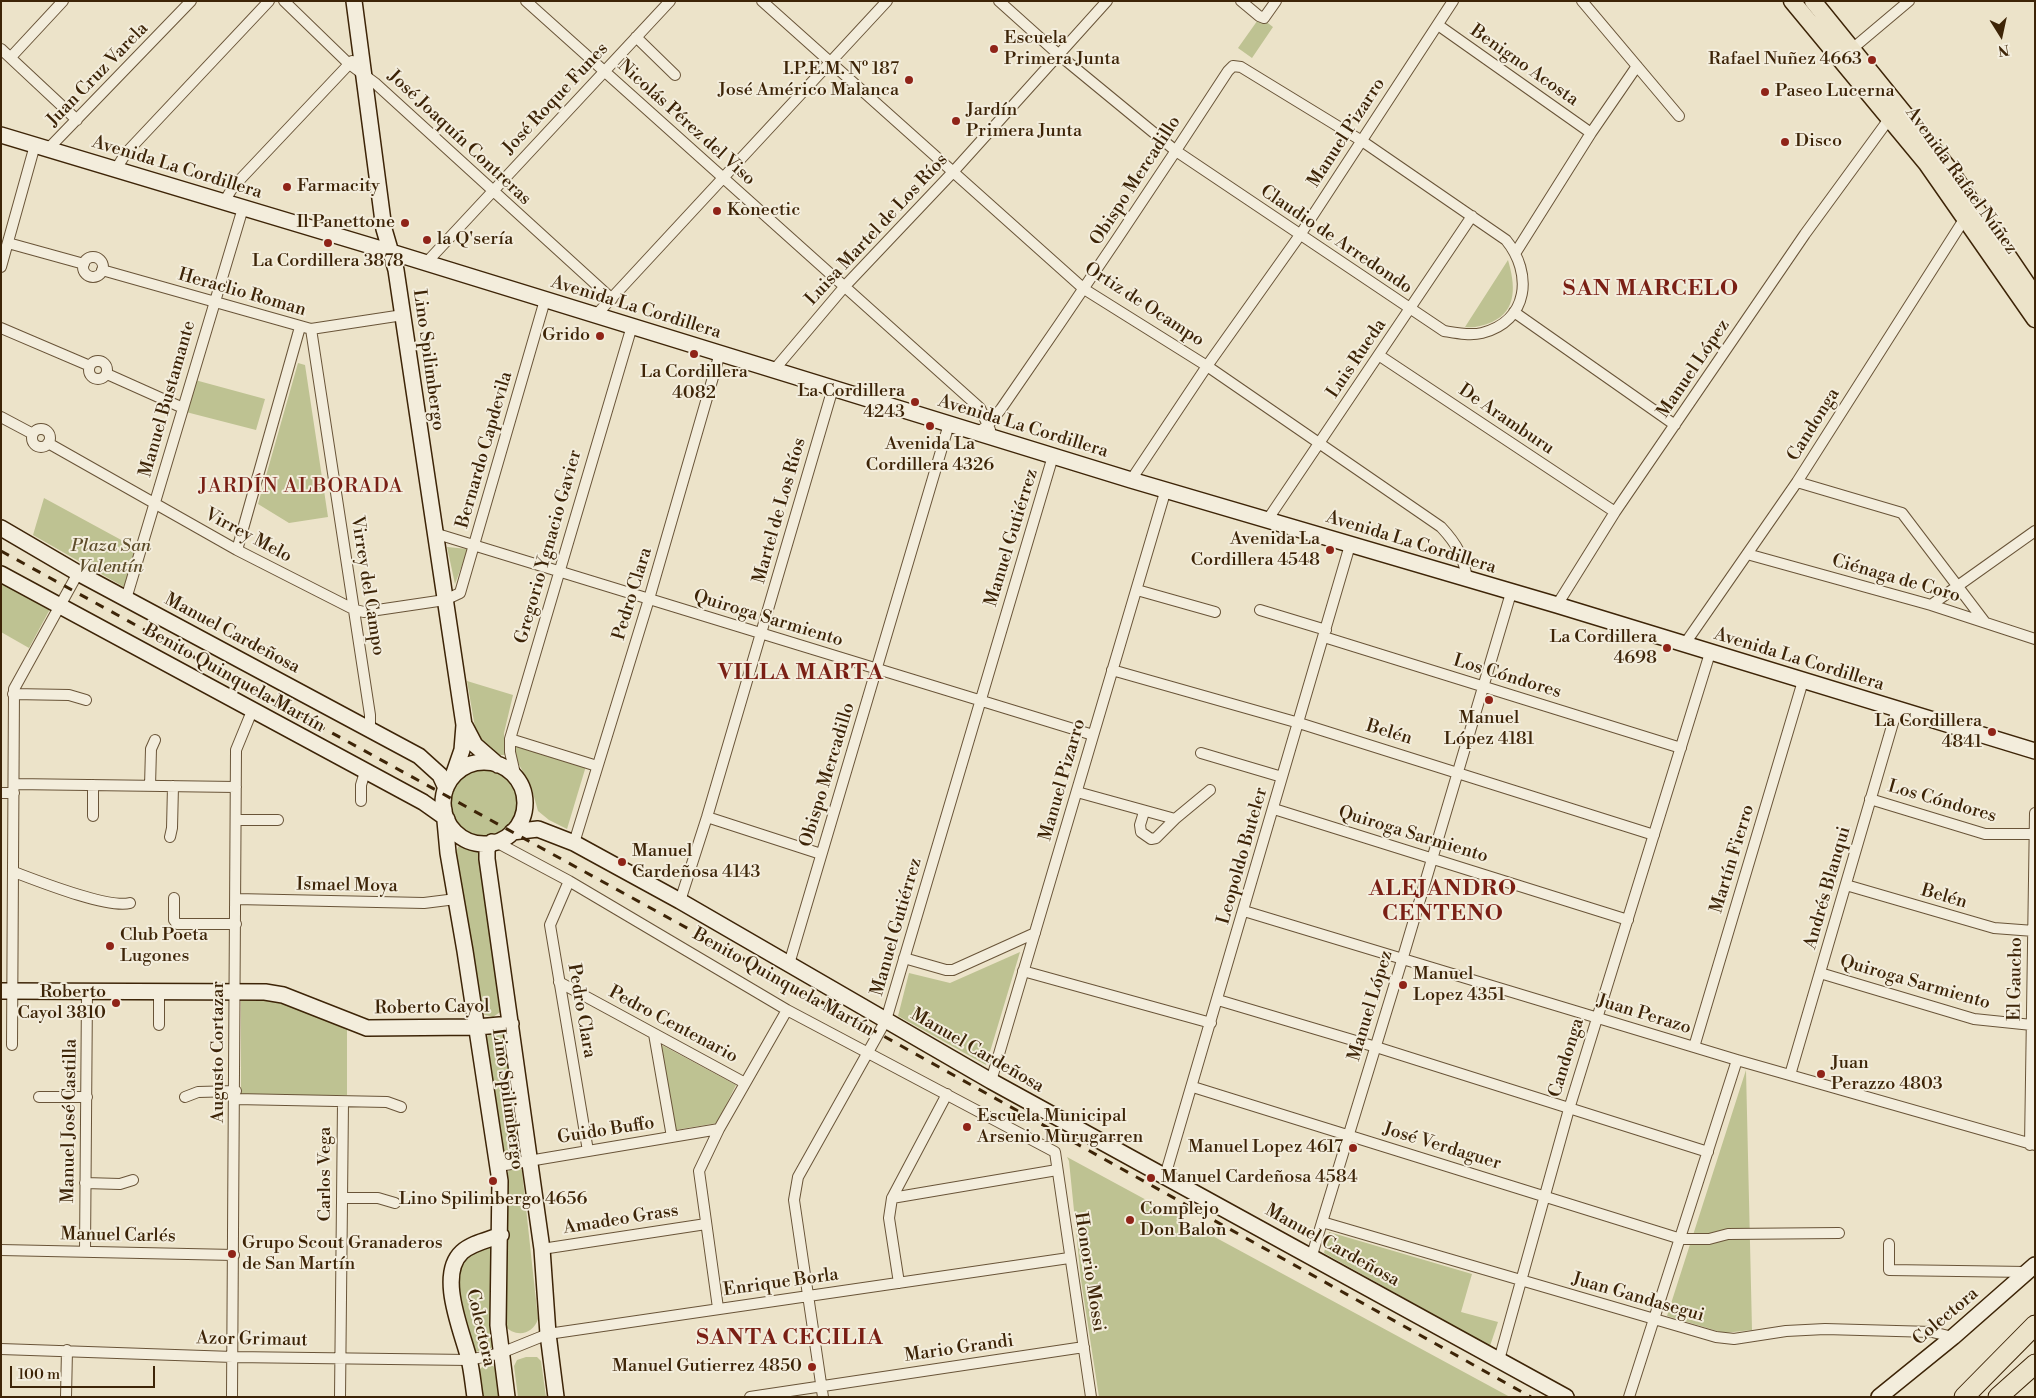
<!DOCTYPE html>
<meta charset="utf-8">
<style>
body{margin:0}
#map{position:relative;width:2036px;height:1398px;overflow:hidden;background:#ece3c9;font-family:"Libre Bodoni",serif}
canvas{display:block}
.frame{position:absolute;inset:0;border:2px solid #3d2407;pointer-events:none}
.north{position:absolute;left:1976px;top:10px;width:50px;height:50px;-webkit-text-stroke:4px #f3eddc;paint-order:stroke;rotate:170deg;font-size:14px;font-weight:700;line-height:20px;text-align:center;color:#3d2407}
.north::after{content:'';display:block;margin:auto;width:18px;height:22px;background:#3d2407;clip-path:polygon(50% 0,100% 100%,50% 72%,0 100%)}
.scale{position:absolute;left:10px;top:1366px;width:145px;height:22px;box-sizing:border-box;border:2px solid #3d2407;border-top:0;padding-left:6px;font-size:15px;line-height:18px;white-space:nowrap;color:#3d2407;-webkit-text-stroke:4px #f3eddc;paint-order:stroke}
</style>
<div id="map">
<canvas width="2036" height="1398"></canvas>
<div class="frame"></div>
<div class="north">N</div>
<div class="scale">100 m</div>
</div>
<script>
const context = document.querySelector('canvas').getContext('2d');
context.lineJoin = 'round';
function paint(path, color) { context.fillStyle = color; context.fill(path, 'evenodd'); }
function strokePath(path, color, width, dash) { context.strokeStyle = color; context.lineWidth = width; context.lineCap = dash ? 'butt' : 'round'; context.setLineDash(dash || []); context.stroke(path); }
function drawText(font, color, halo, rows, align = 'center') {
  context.font = font + ' "Libre Bodoni",serif'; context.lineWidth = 4; context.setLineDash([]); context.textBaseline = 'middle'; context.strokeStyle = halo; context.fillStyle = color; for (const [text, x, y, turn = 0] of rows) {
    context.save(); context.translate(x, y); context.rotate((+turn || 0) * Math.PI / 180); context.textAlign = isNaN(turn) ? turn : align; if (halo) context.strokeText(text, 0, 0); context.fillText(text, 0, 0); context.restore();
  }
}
const green = new Path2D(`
 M1260 17 1273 27 1252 58 1238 48Z
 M1508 260C1515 284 1518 310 1492 322 1483 326 1474 328 1465 327Z
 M298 363 305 365 328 517 289 523 258 504Z
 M195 380 265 399 256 430 186 412Z
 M44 498 136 548 124 587 33 535Z
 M447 547 468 549 455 584Z
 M1 582 50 609 29 648 1 632Z
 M467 681 513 695 504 733 505 755H498L477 739Z
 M515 744 586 766 567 829 549 820 538 811 531 786 517 761Z
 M450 802a34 34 0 1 1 68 0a34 34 0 1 1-68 0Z
 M466 843 476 849 480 853 503 1010 493 1017 482 1014 454 858 458 847Z
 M1020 952 986 1065 898 1016 909 973 950 983Z
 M241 1001H281L347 1025V1095H241Z
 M493 1032H501L506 1036 521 1152 514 1155 503 1152 485 1038Z
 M660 1044 736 1085 717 1123 675 1130Z
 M1746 1070 1752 1330 1724 1333 1667 1316Z
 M1067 1157 1510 1397H1099L1081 1280 1069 1161Z
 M519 1166 522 1171 538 1319C533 1335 515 1338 504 1325L505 1178 510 1168Z
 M1329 1232 1472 1274 1461 1312 1498 1322 1490 1346 1324 1253Z
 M485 1246H491L494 1250V1343L490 1350 472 1352C468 1333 449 1286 459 1268 465 1257 475 1252 485 1246Z
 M526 1357H537L541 1361 546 1397H518L514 1366 517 1360Z
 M483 1366H493L498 1370 502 1397H482L478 1371Z`);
const minor = new Path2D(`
 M284 1 348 63 375 83 612 299
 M526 1 980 408 990 430
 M762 1 1084 289 1207 366 1441 527C1457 544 1464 557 1467 580
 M1241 1 1259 16 1264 18 1276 1
 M1582 1 1679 116
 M1438 25 1591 133
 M636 37 675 75
 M1 49 77 120
 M1852 49 1909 1
 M11 57 63 1
 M48 149 191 1
 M116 169 126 153 269 1
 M224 202 233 187 352 61
 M8 243 84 264
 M1516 252 1591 133 1637 66
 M83 267a10 10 0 1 1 20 0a10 10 0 1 1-20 0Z
 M426 263 670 1
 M1 267 35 145
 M102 270 311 329 403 315
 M1514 312 1675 425
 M596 315 887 1
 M1 328 90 366
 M311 329 370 715V729
 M1380 356 1615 512
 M89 370a9 9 0 1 1 18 0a9 9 0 1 1-18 0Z
 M774 370 845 286 953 172 1107 1
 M107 374 183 408
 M1 417 33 434
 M32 438a9 9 0 1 1 18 0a9 9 0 1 1-18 0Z
 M977 433 988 425 1001 409C1078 298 1154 185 1228 71L1233 66 1241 67 1362 141 1506 240C1533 273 1529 321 1482 333 1470 336 1456 333 1444 331L1176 151 1058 54 999 1
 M48 443 237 550 355 610 364 612 445 600 460 593 545 300
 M1131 480 1207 366 1300 235 1453 1
 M1797 482 1902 513 1984 621
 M1268 519 1472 216
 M434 533 1093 735
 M237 550 300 327
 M1747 554 1931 605 2035 639
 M1137 590 1215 612
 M126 599 243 208
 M1557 605 1615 512 1805 234 1892 115
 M1931 605 2035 531
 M1260 610 1326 630
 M1324 637 1681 748
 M1684 645 1797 482 1965 218
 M1112 670 1299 723 1654 835
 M13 694 69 695 86 700
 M510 739 597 766
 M1201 753 1282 777
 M516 778 510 752V739L632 326
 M14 784 236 787
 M150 786 151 749 155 740
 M1077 792 1175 819 1210 790
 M1 793H14
 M1870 799 1985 834H2034
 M361 801V785L365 772
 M1274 809 1628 920
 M1144 812 1140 825 1141 832 1151 839 1156 838 1175 819
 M93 816V785
 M707 817 821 854
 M237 820H278
 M170 837 172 828 173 786
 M496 842 569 881 787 1010 1055 1152 1091 1397
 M574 843 649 599 720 353
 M14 872C38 881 108 909 130 903
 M569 881 550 925 588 1151
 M1846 885 1994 928 2034 931
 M174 898V920L177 924H236
 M236 899 424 903 456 899
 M680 901 707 817 833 388
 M1244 911 1737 1060 2035 1145
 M904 958 946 970H953L1035 933
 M789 964 949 424
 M1023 971 1211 1023
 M1820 973 1974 1019 2032 1025
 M559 982 745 1083
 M159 990V1025
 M1218 1000 1376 1047 1708 1152
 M654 1034 672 1137
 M12 1045 14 689 78 573
 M1694 1047 1803 681
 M1790 1075 1897 709
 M991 1081 1166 489
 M1193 1087 1681 1239H1709L1728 1234 1839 1233
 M39 1097H87
 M185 1097 198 1092 236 1091
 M235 1099 387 1102 401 1107
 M2030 1145 2035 813
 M499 1166 719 1129
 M1165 1176 1350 545
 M85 1183 120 1184 133 1180
 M343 1198H378L395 1203
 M892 1198 1057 1170
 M1322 1222 1716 1337 1734 1339 1786 1331 1825 1329 1932 1332 1953 1337
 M1889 1244V1270L2027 1272
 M542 1249 706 1224
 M1 1250 234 1255
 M85 1251 87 991
 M1312 1255 1403 957 1511 593
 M899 1283 889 1218 892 1198 947 1094
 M718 1308 699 1171 719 1129 787 1010
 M1 1349 233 1357 469 1360 501 1353 548 1334 1069 1258
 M1499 1360 1569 1109 1710 653
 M66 1397 67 1350
 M232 1397 236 750 252 711
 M340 1397 343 1102
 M750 1397 1084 1347
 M823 1397 794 1200 798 1177 886 1020 1053 456
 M1629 1397 1737 1060`);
const secondary = new Path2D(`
 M354 1 384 229 396 270 464 725 462 750 453 776
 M1 135 391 252 1131 480 1557 605 2035 751
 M1 528 78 573 419 756 440 775 446 788
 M1 574 423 802 447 819
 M465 726 475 745 498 765
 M443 803a41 41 0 1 1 82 0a41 41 0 1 1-82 0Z
 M444 810 448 853 465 951 500 1181 498 1325 507 1397
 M512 832 538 829 574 843 680 901 991 1081 1566 1397
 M492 842 487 849V859L542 1249 548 1334 556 1397
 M1 991 265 992 283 995 367 1028 477 1027 511 1024
 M475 1397C473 1384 472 1371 469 1359 462 1331 437 1275 462 1252 472 1243 488 1240 501 1235
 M1879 1397 1953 1337 2035 1265`);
const primary = new Path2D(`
 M1792 1 1927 164 2035 319
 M1813 1 1949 169 2035 296`);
const motorway = new Path2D(`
 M1964 1397 2035 1325
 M1998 1397 2035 1364`);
const rail = new Path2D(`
 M1 551 878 1033 1531 1397`);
const markers = [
 [994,49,5,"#8f2418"],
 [1872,60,5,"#8f2418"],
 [909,80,5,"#8f2418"],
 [1765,92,5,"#8f2418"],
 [956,121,5,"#8f2418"],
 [1785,142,5,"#8f2418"],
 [287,187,5,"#8f2418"],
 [717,211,5,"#8f2418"],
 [405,223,5,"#8f2418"],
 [427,240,5,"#8f2418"],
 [328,243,5,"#8f2418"],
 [600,336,5,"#8f2418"],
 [694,354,5,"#8f2418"],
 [915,402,5,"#8f2418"],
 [930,426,5,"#8f2418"],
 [1330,550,5,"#8f2418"],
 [1667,648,5,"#8f2418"],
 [1489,700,5,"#8f2418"],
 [1992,732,5,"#8f2418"],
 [622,862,5,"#8f2418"],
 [110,946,5,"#8f2418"],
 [1403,985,5,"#8f2418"],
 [116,1003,5,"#8f2418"],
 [1821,1074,5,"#8f2418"],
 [967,1127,5,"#8f2418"],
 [1353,1148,5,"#8f2418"],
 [1151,1178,5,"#8f2418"],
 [493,1181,5,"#8f2418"],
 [1130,1220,5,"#8f2418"],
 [232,1254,5,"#8f2418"],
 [812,1367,5,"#8f2418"]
];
const poiNames = [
 ["Escuela",1004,39],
 ["Primera Junta",1004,60],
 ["Rafael Nuñez 4663",1862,60,"right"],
 ["I.P.E.M. Nº 187",899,70,"right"],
 ["José Américo Malanca",899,91,"right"],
 ["Paseo Lucerna",1775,92],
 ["Jardín",966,111],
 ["Primera Junta",966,132],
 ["Disco",1795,142],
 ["Farmacity",297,187],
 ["Konectic",727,211],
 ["Il Panettone",395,223,"right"],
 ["la Q'sería",437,240],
 ["La Cordillera 3878",328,262,"center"],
 ["Grido",590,336,"right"],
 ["La Cordillera",694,373,"center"],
 ["4082",694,394,"center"],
 ["La Cordillera",905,392,"right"],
 ["4243",905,413,"right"],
 ["Avenida La",930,445,"center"],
 ["Cordillera 4326",930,466,"center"],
 ["Avenida La",1320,540,"right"],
 ["Cordillera 4548",1320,561,"right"],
 ["La Cordillera",1657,638,"right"],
 ["4698",1657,659,"right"],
 ["Manuel",1489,719,"center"],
 ["López 4181",1489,740,"center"],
 ["La Cordillera",1982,722,"right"],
 ["4841",1982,743,"right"],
 ["Manuel",632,852],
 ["Cardeñosa 4143",632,873],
 ["Club Poeta",120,936],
 ["Lugones",120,957],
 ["Manuel",1413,975],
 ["Lopez 4351",1413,996],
 ["Roberto",106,993,"right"],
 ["Cayol 3810",106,1014,"right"],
 ["Juan",1831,1064],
 ["Perazzo 4803",1831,1085],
 ["Escuela Municipal",977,1117],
 ["Arsenio Murugarren",977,1138],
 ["Manuel Lopez 4617",1343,1148,"right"],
 ["Manuel Cardeñosa 4584",1161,1178],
 ["Lino Spilimbergo 4656",493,1200,"center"],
 ["Complejo",1140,1210],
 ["Don Balon",1140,1231],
 ["Grupo Scout Granaderos",242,1244],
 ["de San Martín",242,1265],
 ["Manuel Gutierrez 4850",802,1367,"right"]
];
const streetNames = [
 ["Benigno Acosta",1524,66,35],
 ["Juan Cruz Varela",98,75,-46],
 ["José Roque Funes",556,99,-47],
 ["Nicolás Pérez del Viso",686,123,42],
 ["Manuel Pizarro",1347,133,-57],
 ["José Joaquín Contreras",459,138,43],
 ["Avenida La Cordillera",177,168,17],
 ["Obispo Mercadillo",1136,181,-57],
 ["Avenida Rafael Núñez",1961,181,54],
 ["Luisa Martel de Los Ríos",877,230,-47],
 ["Claudio de Arredondo",1336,240,34],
 ["Heraclio Roman",242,293,16],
 ["Ortiz de Ocampo",1144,305,33],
 ["Avenida La Cordillera",636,308,17],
 ["Luis Rueda",1357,359,-56],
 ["Lino Spilimbergo",428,360,82],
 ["Manuel López",1694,369,-56],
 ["Manuel Bustamante",168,399,-74],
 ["De Aramburu",1506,420,34],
 ["Candonga",1814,425,-58],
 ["Avenida La Cordillera",1023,427,17],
 ["Bernardo Capdevila",485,450,-74],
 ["Martel de Los Ríos",780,511,-74],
 ["Virrey Melo",248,536,28],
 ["Manuel Gutiérrez",1012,538,-73],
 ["Avenida La Cordillera",1411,543,17],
 ["Gregorio Ygnacio Gavier",549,547,-74],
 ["Ciénaga de Coro",1896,579,16],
 ["Virrey del Campo",367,586,81],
 ["Pedro Clara",633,594,-73],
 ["Quiroga Sarmiento",768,619,17],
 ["Manuel Cardeñosa",232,634,28],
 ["Avenida La Cordillera",1799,660,17],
 ["Los Cóndores",1507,677,17],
 ["Benito Quinquela Martín",234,679,29],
 ["Belén",1389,733,17],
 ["Obispo Mercadillo",828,775,-73],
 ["Manuel Pizarro",1063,780,-74],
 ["Los Cóndores",1942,802,16],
 ["Quiroga Sarmiento",1413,835,17],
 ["Leopoldo Buteler",1243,856,-74],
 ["Martín Fierro",1733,859,-73],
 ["Ismael Moya",347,886,1],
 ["Andrés Blanqui",1828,888,-74],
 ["Belén",1944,897,16],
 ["Manuel Gutiérrez",897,927,-74],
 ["El Gaucho",2016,979,-89],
 ["Benito Quinquela Martín",783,983,29],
 ["Quiroga Sarmiento",1915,983,16],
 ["Manuel López",1371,1006,-73],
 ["Roberto Cayol",432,1008,-1],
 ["Pedro Clara",581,1011,80],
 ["Juan Perazo",1644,1015,17],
 ["Pedro Centenario",673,1025,28],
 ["Manuel Cardeñosa",977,1051,30],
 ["Augusto Cortazar",219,1052,-90],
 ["Candonga",1567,1058,-73],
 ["Lino Spilimbergo",507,1099,82],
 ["Manuel José Castilla",70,1121,-89],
 ["Guido Buffo",606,1131,-9],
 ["José Verdaguer",1442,1147,17],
 ["Carlos Vega",326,1174,-90],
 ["Amadeo Grass",621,1220,-9],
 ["Manuel Carlés",118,1236,1],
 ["Manuel Cardeñosa",1332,1246,29],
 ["Honorio Mossi",1089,1272,81],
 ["Enrique Borla",781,1283,-8],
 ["Juan Gandasegui",1638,1298,16],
 ["Colectora",1946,1317,-40],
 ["Colectora",480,1328,77],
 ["Azor Grimaut",252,1340,1],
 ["Mario Grandi",959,1349,-8]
];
const parkNames = [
 ["Plaza San",111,547],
 ["Valentín",111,568]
];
const quarterNames = [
 ["JARDÍN ALBORADA",301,487]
];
const districtNames = [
 ["SAN MARCELO",1651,290],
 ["VILLA MARTA",801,674],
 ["ALEJANDRO",1443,890],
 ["CENTENO",1443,915],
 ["SANTA CECILIA",790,1339]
];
paint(green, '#bec292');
strokePath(minor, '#695438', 12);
strokePath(secondary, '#3d2407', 18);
strokePath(primary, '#3d2407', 19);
strokePath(motorway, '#3d2407', 21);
strokePath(minor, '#f3eddc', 10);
strokePath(secondary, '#f3eddc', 15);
strokePath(primary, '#ece3c9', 16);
strokePath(motorway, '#ece3c9', 19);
strokePath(rail, '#3d2407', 3, [9, 9]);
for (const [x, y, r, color] of markers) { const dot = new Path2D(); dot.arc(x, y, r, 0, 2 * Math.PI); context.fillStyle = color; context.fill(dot); strokePath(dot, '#f3eddc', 2); }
drawText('18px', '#3d2407', '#f3eddc', poiNames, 'left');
drawText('18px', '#3d2407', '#f3eddc', streetNames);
drawText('italic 18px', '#5d4c2a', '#f3eddc', parkNames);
context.letterSpacing = '1px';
drawText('20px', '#7a1f14', '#f3eddc', quarterNames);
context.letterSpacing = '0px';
context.letterSpacing = '1px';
drawText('bold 22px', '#7a1f14', '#f3eddc', districtNames);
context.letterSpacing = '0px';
</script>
